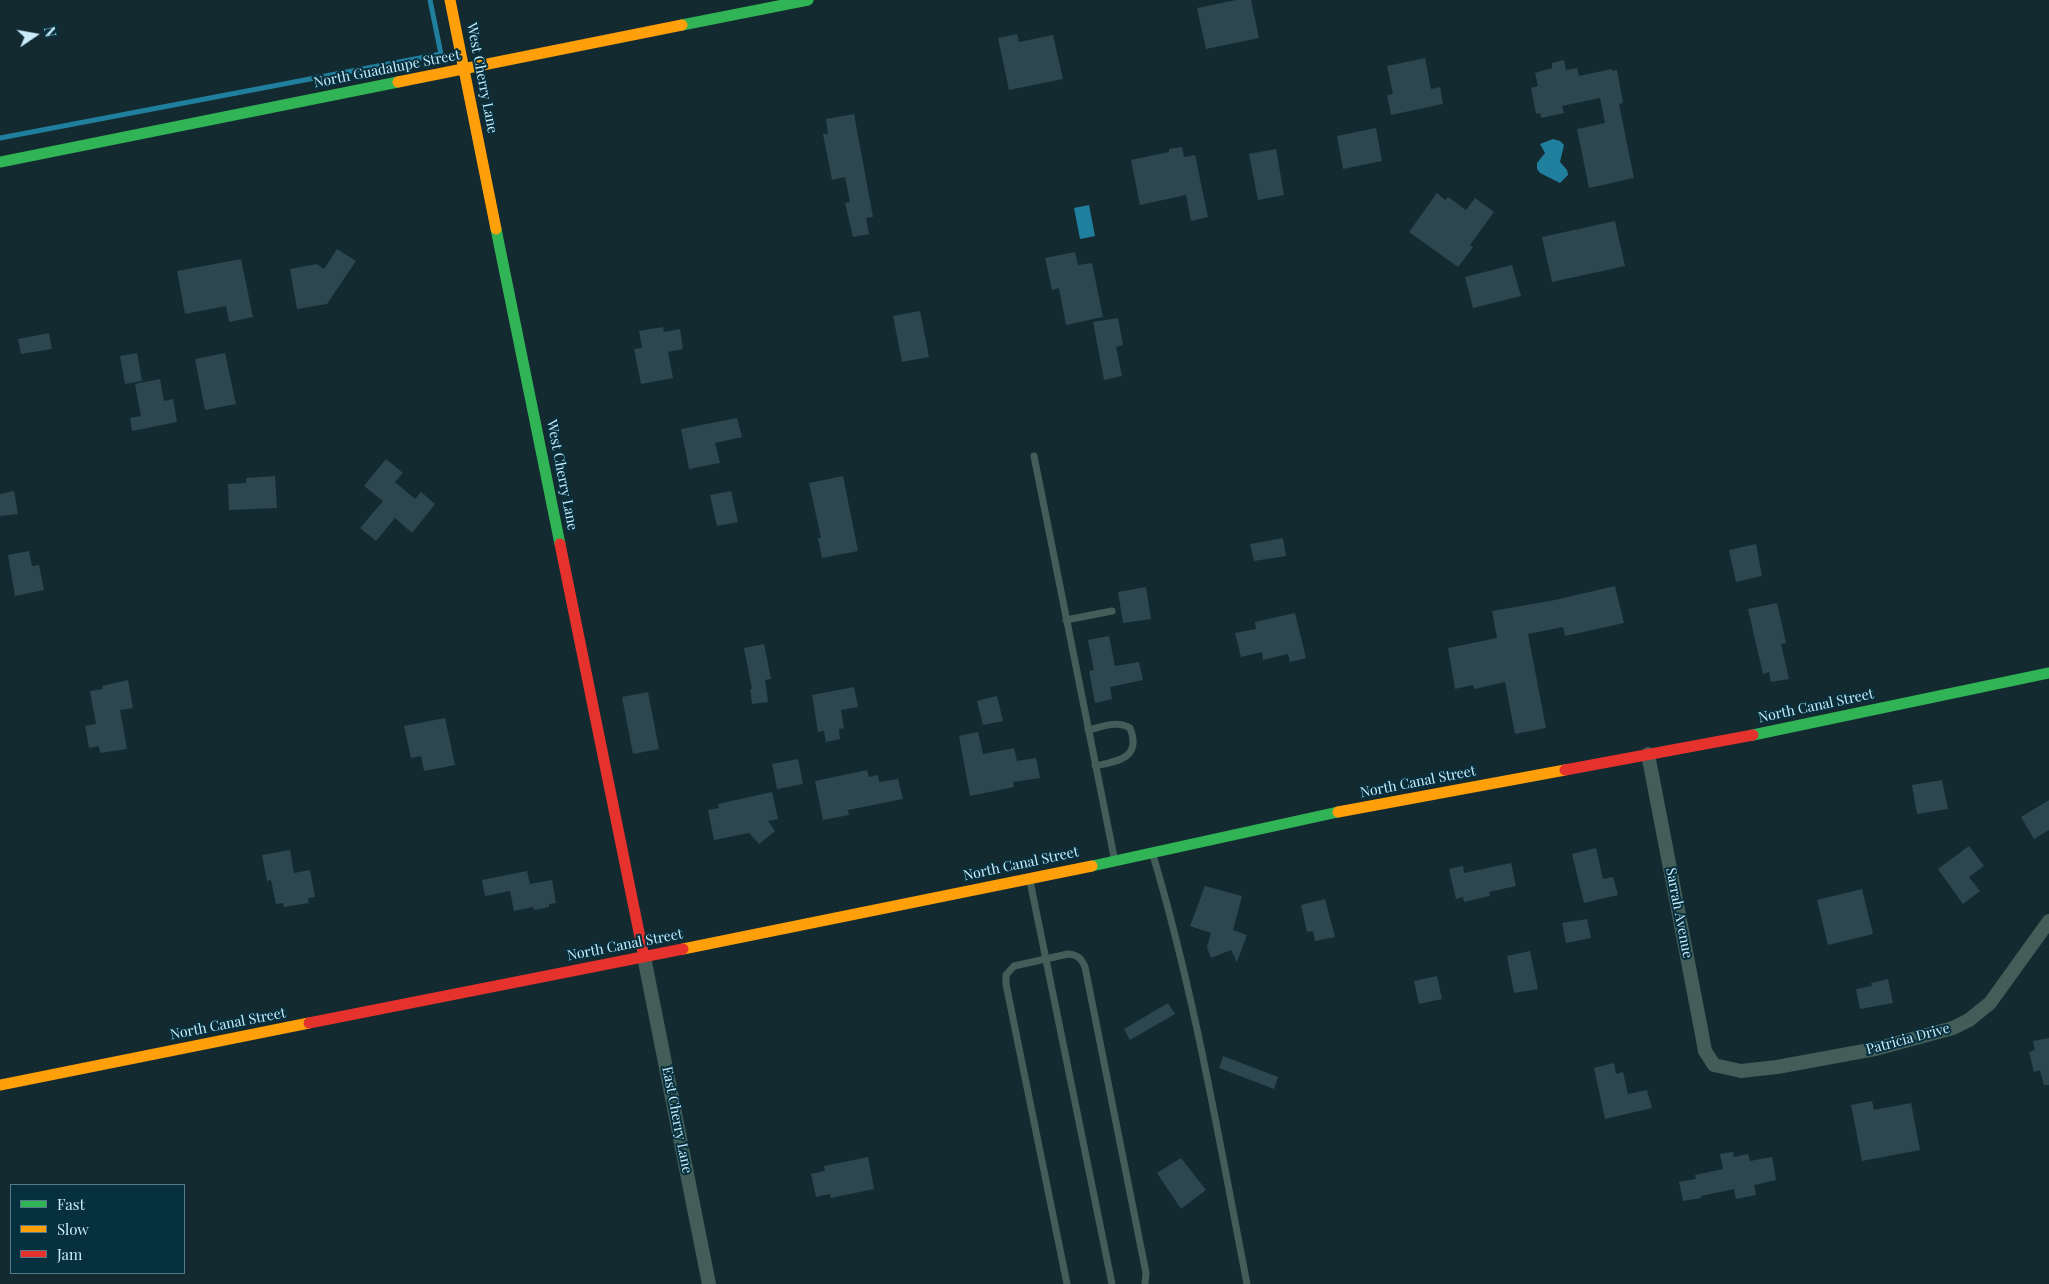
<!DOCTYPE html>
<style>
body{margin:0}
#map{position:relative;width:2049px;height:1284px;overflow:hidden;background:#142a31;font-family:"Playfair Display",serif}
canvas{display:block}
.legend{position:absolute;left:10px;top:1184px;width:175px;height:90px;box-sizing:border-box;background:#07303e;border:1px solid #557b8a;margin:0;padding:6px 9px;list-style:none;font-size:15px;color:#caecfb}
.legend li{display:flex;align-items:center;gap:10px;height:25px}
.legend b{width:25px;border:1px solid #557b8a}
.north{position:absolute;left:10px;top:10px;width:50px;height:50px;-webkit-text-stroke:4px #07303e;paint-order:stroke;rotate:78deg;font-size:14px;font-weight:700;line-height:20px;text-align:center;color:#caecfb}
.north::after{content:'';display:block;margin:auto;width:18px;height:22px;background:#caecfb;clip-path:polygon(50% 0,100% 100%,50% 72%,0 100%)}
</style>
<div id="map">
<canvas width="2049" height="1284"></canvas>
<ul class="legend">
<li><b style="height:6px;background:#30b455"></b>Fast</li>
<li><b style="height:6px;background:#ff9f0a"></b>Slow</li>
<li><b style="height:6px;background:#e5322d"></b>Jam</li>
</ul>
<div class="north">N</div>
</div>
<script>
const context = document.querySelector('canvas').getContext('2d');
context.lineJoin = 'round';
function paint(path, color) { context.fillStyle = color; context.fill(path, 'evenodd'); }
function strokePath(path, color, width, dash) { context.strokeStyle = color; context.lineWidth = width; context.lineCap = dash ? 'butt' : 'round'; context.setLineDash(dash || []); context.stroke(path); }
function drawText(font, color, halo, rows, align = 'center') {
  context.font = font + ' "Playfair Display",serif'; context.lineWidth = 4; context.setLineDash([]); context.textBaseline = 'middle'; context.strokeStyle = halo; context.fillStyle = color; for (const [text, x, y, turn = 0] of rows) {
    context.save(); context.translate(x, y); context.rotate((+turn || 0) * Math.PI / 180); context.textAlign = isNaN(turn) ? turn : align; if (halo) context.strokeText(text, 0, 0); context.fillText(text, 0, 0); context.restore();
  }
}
const water = new Path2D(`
 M1553 139 1560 141 1564 145 1560 162 1567 170 1568 175 1560 183 1540 173 1537 169V163L1545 153 1540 144Z
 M1089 205 1095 236 1080 239 1074 208Z`);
const stream = new Path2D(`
 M0 138 441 54 430 0`);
const building = new Path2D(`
 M1236 0H1251L1259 38 1206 49 1197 8Z
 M1017 34 1019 42 1053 35 1063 79 1009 90 998 38Z
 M1425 58 1431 89 1440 87 1443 104 1391 115 1387 95 1393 94 1387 66Z
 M1564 60 1566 70 1577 68 1579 76 1612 69V71L1617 70 1623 103 1619 104 1634 178 1589 188 1577 129 1605 123 1600 98 1562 106 1564 113 1541 118 1540 113 1536 114 1531 88 1538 86 1535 73 1552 68V63Z
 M854 114 873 217 866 218 869 234 853 237 845 203 850 202 845 177 832 180 823 134H828L826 119Z
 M1376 128 1382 161 1343 169 1337 136Z
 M1182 147 1184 157 1195 155 1208 217 1191 221 1186 195 1140 205 1131 160 1169 152V149Z
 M1276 149 1284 195 1258 200 1249 154Z
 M1437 193 1445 200 1448 197 1466 210 1475 198 1494 212 1470 245 1473 247 1458 267 1409 232Z
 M1615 221 1625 266 1552 282 1542 237Z
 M337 249 356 261 327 304 297 309 290 269 317 264 324 269Z
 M1075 252 1078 265 1092 263 1103 317 1066 325 1059 288 1052 290 1045 258Z
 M241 259 253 317 229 322 226 306 185 314 177 271Z
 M1512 265 1521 296 1473 308 1465 277Z
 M920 311 929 357 902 362 893 316Z
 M1118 318 1123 345 1116 347 1122 376 1104 380 1093 322Z
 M663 327 664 332 680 329 683 349 668 352 673 378 641 384 634 349 642 348 639 331Z
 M49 333 52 349 21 354 18 339Z
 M137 353 142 381 125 384 120 356Z
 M225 353 236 404 205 410 195 359Z
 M160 379 164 401 173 399 177 422 132 431 130 418 141 416 135 384Z
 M737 418 742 437 715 443 720 463 689 469 681 429Z
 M386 459 403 473 395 482 415 499 421 492 435 504 412 533 395 518 376 541 360 528 383 501 364 486Z
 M275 476 277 508 229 510 228 484 246 483V478Z
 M843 476 858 551 822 558 818 538H821L809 483Z
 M14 491 18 514 0 516V494Z
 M731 491 738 522 717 526 710 495Z
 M1283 538 1286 556 1254 561 1250 544Z
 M1756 544 1762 576 1736 582 1729 550Z
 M29 551 32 566 39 565 44 590 15 596 8 555Z
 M1615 586 1624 623 1565 636 1563 627 1528 634 1546 728 1515 734 1505 682 1474 689 1473 685 1455 689 1448 648 1497 638 1492 611 1555 600Z
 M1146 587 1151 619 1123 623 1118 592Z
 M1777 603 1786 643 1781 644 1789 679 1771 682 1769 672 1763 674 1748 609Z
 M1295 613 1306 658 1290 662 1288 654 1263 660 1262 652 1241 657 1235 633 1256 629 1255 622Z
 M1109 636 1115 666 1139 662 1143 680 1110 687 1112 699 1095 703 1089 671 1094 670 1088 640Z
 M764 644 771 679 765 680 768 702 752 704 750 689H752L744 648Z
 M128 680 133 708 120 710 127 749 100 753 99 746 89 748 85 726 96 724 90 691 103 689 102 686Z
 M854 687 858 707 841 710 844 728 839 729 840 739 826 742 824 731 818 732 812 695Z
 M648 692 659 749 633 754 622 697Z
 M997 696 1003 721 983 725 977 701Z
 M445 718 455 765 424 771 421 756 411 758 404 726Z
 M978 732 983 754 1014 748 1017 761 1036 758 1040 778 1013 782 1014 787 970 796 959 736Z
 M798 759 803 784 777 789 772 764Z
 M867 770 869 777 878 775 879 782 898 779 903 799 848 810 849 815 823 820 815 781Z
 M1942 780 1948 809 1917 814 1912 785Z
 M772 792 778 819 768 821 775 831 759 844 749 833 714 840 708 810 719 808 718 804Z
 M2049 800V830L2034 839 2021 817Z
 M1969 846 1984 866 1969 877 1980 891 1963 904 1938 869Z
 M1596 848 1603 879 1613 877 1618 895 1584 903 1572 854Z
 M290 850 294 873 310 870 315 897 308 898 309 903 284 907 283 903 276 904 271 880 267 881 262 855Z
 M1511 863 1516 886 1489 892 1490 896 1464 902 1463 897 1456 899 1449 869 1463 866 1464 873Z
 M527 871 530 884 552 880 556 903 549 904V907L534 910 533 907 514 911 510 891 485 896 482 880Z
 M1205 886 1242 896 1233 930 1247 935 1237 962 1231 950 1211 958 1207 947 1211 933 1190 926Z
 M1862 889 1873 934 1828 945 1817 900Z
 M1325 899 1335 937 1315 941 1313 931 1307 932 1301 905Z
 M1587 919 1591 938 1566 943 1562 923Z
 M1530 951 1538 989 1514 993 1507 956Z
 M1437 976 1442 999 1419 1004 1414 981Z
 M1888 979 1893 1003 1860 1009 1856 989 1872 986 1871 983Z
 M1168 1003 1175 1014 1130 1040 1124 1029Z
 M2049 1038V1085H2044L2040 1070 2034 1072 2029 1052 2035 1050 2033 1041Z
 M1223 1056 1278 1077 1274 1089 1219 1068Z
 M1614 1063 1616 1074 1623 1072 1628 1094 1647 1090 1652 1108 1605 1119 1594 1068Z
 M1872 1101 1874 1110 1911 1103 1920 1150 1862 1161 1851 1105Z
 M1733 1152 1734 1157 1748 1154 1750 1161 1772 1157 1776 1180 1754 1185 1756 1195 1736 1199 1734 1189 1701 1196V1198L1683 1201 1679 1182 1696 1179 1695 1175 1723 1169 1720 1154Z
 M868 1157 874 1189 831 1198 830 1194 816 1197 811 1174 825 1171 824 1166Z
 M1181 1158 1206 1190 1181 1209 1157 1173Z`);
const lane = new Path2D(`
 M1034 456 1114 857
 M1066 620 1112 611
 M1088 730C1102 727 1116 720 1130 728 1142 758 1118 761 1095 766
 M1153 855C1195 996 1219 1140 1247 1284
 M1030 881 1112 1284
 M1067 1284 1006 984V975L1014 966 1068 954C1078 955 1081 958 1085 967L1146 1273 1145 1284`);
const street = new Path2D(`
 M1648 754 1700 1024 1705 1051 1714 1065 1741 1071 1777 1067 1875 1049 1953 1028 1969 1020 1990 1003 2049 921
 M644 957 709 1284`);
const fast = new Path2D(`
 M682 25 808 0
 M0 162 398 82
 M496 229 560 544
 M1753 735 2049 673
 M1092 866 1338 812`);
const slow = new Path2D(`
 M450 0 496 229
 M398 82 682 25
 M1338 812 1565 770
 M683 949 1092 866
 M0 1085 309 1023`);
const jam = new Path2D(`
 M560 544 644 957
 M1565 770 1753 735
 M309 1023 683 949`);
const streetNames = [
 ["North Guadalupe Street",387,69,-11],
 ["West Cherry Lane",482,78,79],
 ["West Cherry Lane",562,475,79],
 ["North Canal Street",1816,706,-12],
 ["North Canal Street",1418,782,-11],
 ["North Canal Street",1021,864,-12],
 ["Sarrah Avenue",1679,913,79],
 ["North Canal Street",625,945,-11],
 ["North Canal Street",228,1024,-11],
 ["Patricia Drive",1908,1039,-15],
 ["East Cherry Lane",677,1120,79]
];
paint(water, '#207f9d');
strokePath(stream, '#207f9d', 5);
paint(building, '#2c474f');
strokePath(lane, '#435d58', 7);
strokePath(street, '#435d58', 14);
strokePath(fast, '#30b455', 11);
strokePath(slow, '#ff9f0a', 11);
strokePath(jam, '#e5322d', 11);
drawText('14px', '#caecfb', '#07303e', streetNames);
</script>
